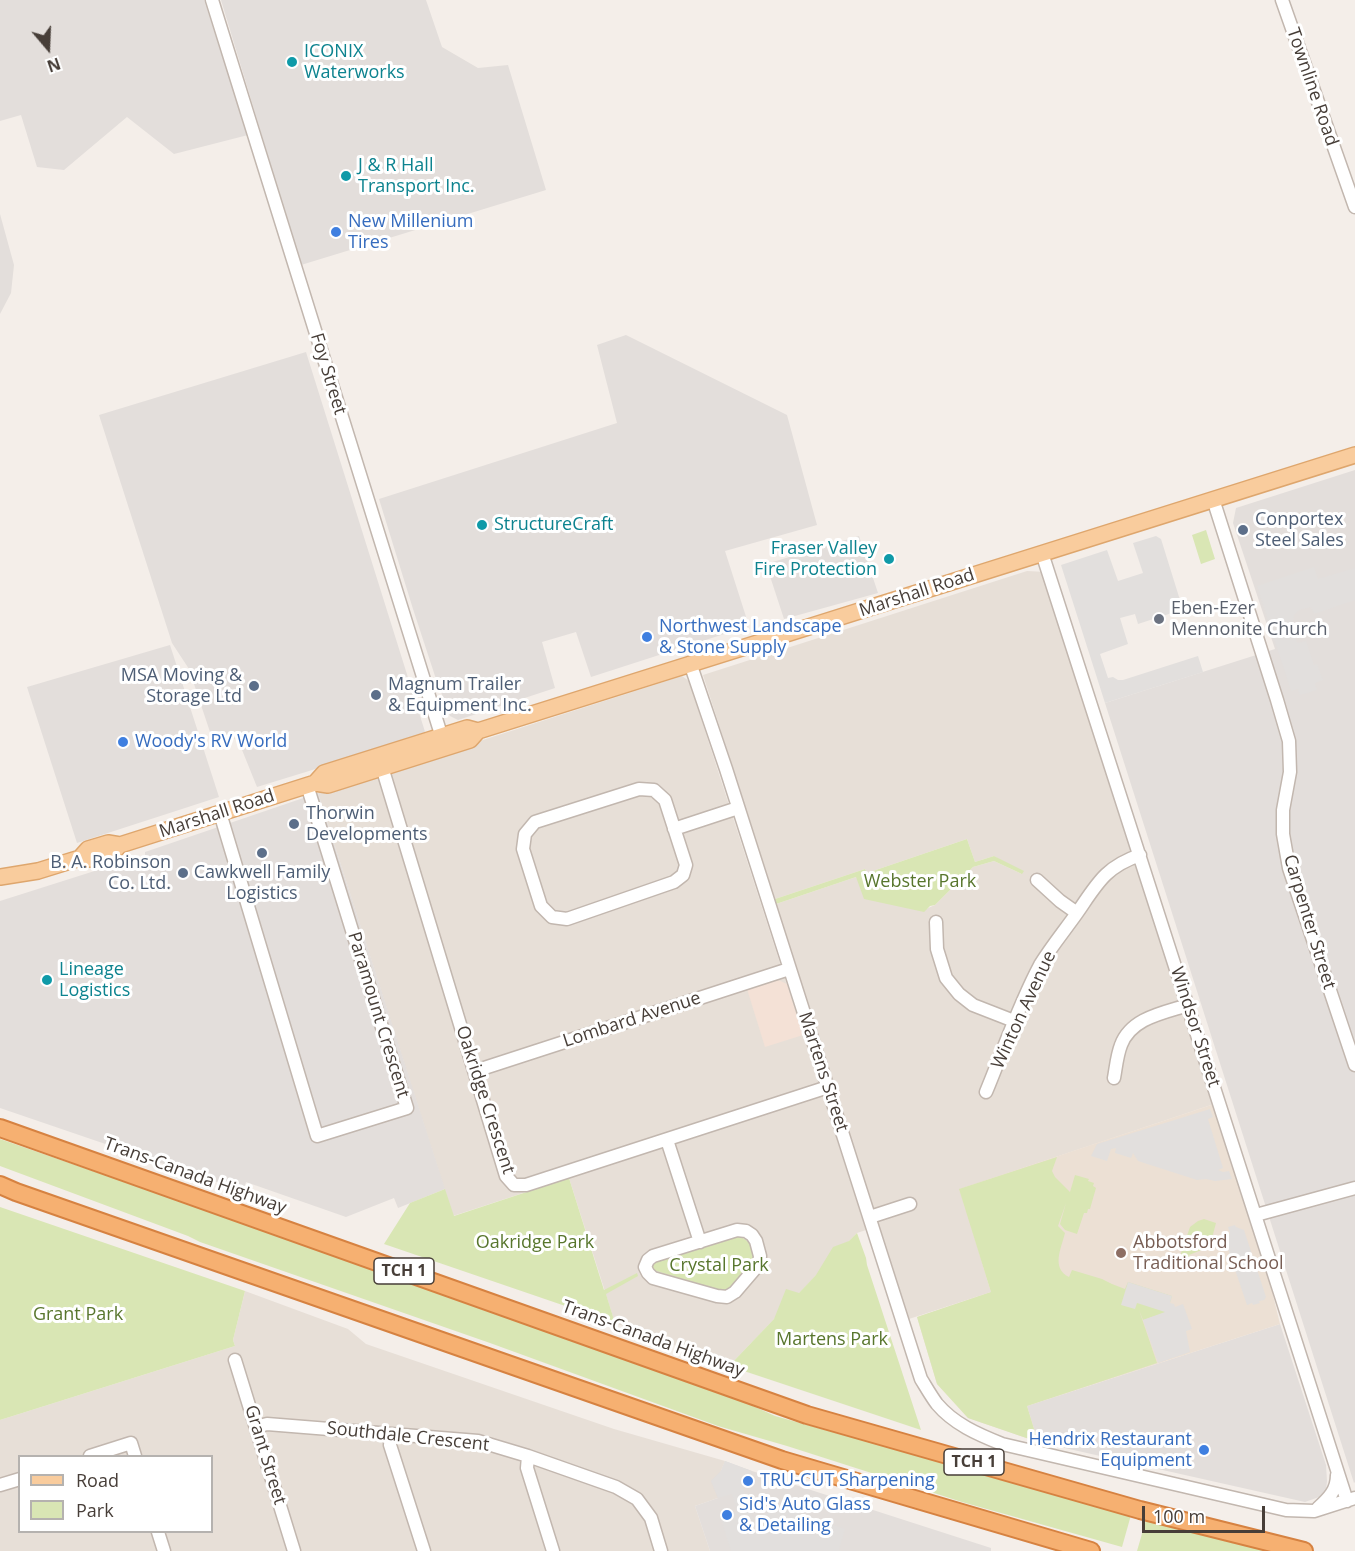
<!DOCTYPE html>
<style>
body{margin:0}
#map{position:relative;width:1355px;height:1551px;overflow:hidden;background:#f4eee9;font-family:"Open Sans",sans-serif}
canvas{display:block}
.legend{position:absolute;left:18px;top:1455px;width:195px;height:78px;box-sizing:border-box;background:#fff;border:2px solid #b5b2af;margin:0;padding:8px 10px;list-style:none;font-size:18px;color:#473e38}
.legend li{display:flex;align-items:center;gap:12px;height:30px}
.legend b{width:30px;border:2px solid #b5b2af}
.north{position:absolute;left:18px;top:18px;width:60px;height:60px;-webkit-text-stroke:4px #fff;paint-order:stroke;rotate:161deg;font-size:16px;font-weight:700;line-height:24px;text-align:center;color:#473e38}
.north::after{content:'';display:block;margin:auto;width:21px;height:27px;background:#473e38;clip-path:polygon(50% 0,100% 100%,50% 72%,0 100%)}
.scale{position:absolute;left:1142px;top:1506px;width:123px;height:27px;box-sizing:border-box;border:3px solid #473e38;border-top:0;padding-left:8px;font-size:18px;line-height:21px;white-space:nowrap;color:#473e38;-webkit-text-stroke:4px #fff;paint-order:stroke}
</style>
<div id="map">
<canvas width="1355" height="1551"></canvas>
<ul class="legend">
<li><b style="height:8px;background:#f9cc9d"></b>Road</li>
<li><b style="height:16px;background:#d9e6b4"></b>Park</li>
</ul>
<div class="north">N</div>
<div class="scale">100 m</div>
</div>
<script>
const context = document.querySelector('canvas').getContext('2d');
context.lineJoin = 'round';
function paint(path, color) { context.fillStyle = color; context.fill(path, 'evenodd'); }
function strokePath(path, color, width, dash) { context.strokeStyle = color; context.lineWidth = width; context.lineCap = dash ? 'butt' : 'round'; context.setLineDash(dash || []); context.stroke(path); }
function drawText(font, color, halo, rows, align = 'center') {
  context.font = font + ' "Open Sans",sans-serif'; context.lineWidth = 6; context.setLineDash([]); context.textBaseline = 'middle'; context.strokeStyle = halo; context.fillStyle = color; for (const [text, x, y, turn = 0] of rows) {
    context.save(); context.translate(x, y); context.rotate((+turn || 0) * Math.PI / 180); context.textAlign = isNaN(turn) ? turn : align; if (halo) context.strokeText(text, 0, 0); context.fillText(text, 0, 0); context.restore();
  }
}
const residential = new Path2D(`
 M1027 571 1046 572 1217 1103 960 1189 991 1292 909 1319 776 904 856 877 926 909 935 905 973 867 994 861 1022 874 994 856 975 862 967 839 867 873 865 869 775 899 703 675Z
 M682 676 689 681 866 1230 857 1233 729 1366 615 1323 569 1178 453 1216 318 793Z
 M245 1291 348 1329 366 1344 614 1429 725 1461 721 1471 718 1498 695 1506 710 1551H0V1420L235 1346 233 1340ZM20 1456H212V1532H20Z`);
const commercial = new Path2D(`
 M776 979 787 984 803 1035 765 1047 747 989Z`);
const industrial = new Path2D(`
 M0 0H204L248 135 174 154 127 117 64 170 37 167 21 115 0 121Z
 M221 0H426L442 47 478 68 508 65 546 190 301 265Z
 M0 214 14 265 11 293 0 314Z
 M626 335 787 415 817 525 725 551 749 626 591 677 576 632 542 642 555 688 458 720 450 716 435 676 413 609 379 499 617 423 597 345Z
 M306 352 426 735 257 787 238 740 211 735 189 669 172 643 99 415Z
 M1355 470V1482L1354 1483 1105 703 1275 649 1233 523 1236 508Z
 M859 536 878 593 784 619 766 564Z
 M170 645 219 797 77 843 27 687Z
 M318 793 445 1189 398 1208 394 1198 346 1217 246 1182 243 1191 0 1108V901L145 855V852Z
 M1280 1324 1326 1465 1327 1481 1326 1490 1319 1497 1305 1502 1038 1442 1027 1406Z
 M725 1461 752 1471 991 1548V1551H710L695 1506 718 1498 711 1481 721 1471Z`);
const education = new Path2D(`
 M1217 1103 1253 1214 1280 1324 1027 1406 1038 1442 968 1418 937 1384 917 1317 991 1292 959 1189Z`);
const green = new Path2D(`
 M1206 530 1215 559 1201 564 1192 535Z
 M967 839 975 862 994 856 1024 871 1022 874 994 861 973 867 935 905 930 906 924 912 864 899 856 877 776 904 775 899 865 869 867 873Z
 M0 1139 371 1267 530 1326 738 1399 775 1416 1131 1515 1122 1547 962 1502 787 1446 718 1426 490 1343 200 1242 188 1236 0 1166Z
 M1057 1157 1052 1171 1055 1177 1070 1192 1075 1175 1089 1179 1088 1181 1094 1183 1093 1186 1096 1188 1090 1209H1088L1087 1213H1084L1077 1234 1065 1230 1060 1224 1066 1203 1058 1226 1065 1233C1061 1249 1051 1268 1069 1277L1072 1270 1102 1279 1112 1284 1125 1289 1128 1282 1172 1296 1167 1312 1143 1320 1139 1310 1157 1363 1027 1406 1038 1442 968 1418 937 1384 917 1317 991 1292 959 1189Z
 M569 1178 604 1290 637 1273 638 1276 606 1294 615 1323 384 1244 410 1203 445 1189 454 1216Z
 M0 1207 245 1291 233 1340 235 1346 0 1420Z
 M1204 1219 1216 1223 1212 1238 1214 1245 1189 1255 1192 1263 1187 1265 1178 1262 1190 1227 1198 1221Z
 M857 1233 866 1258 867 1265 921 1430 729 1366 774 1319 786 1289 799 1293 816 1275 833 1247 849 1241Z
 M736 1236C749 1238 754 1248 753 1260L731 1287 725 1290 717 1289 653 1270 652 1267 655 1262Z
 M1146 1520 1270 1551H1137Z`);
const parking = new Path2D(`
 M1156 536 1161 539 1180 600 1176 605 1178 611 1138 624 1135 614 1120 618 1128 644 1100 654 1108 678 1113 677 1118 680H1123L1198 656 1203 672 1105 703 1061 565 1107 550 1118 581 1143 573 1133 543Z
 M1314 567 1318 579 1355 568V600L1314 614 1311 607 1299 610 1294 615 1292 627 1297 643 1306 641 1314 665 1317 664 1323 680 1315 683 1317 690 1300 695 1298 689 1291 691 1257 586Z
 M1210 1109 1213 1117 1208 1119 1223 1168 1218 1170 1223 1172 1229 1171 1232 1179 1215 1181 1206 1179 1197 1180 1138 1161 1133 1153 1131 1158 1115 1153 1116 1148 1111 1149 1107 1161 1091 1156 1097 1144Z
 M1235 1225 1236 1227 1244 1230 1266 1297 1264 1300 1259 1301 1260 1303 1253 1305 1252 1303 1247 1305 1226 1243 1230 1233 1228 1227Z
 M1128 1282 1172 1296 1170 1303 1174 1304 1175 1307 1183 1304 1192 1329 1186 1331 1190 1352 1158 1363 1143 1320 1165 1312 1137 1303 1135 1309 1121 1305Z
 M725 1461 752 1471 743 1488 753 1518 772 1512 774 1504 845 1529 839 1550 842 1551H731L721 1519 738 1512 732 1494 718 1498 711 1481 721 1471Z`);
const minor = new Path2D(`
 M212 0 444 744
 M1282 0 1355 207
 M1213 499 1277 700 1289 741 1290 772 1283 810V834L1289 868 1355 1065
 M1042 553 1347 1501
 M690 663 726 769 921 1379C926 1387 931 1396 937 1404 954 1424 977 1434 1002 1444L1286 1510 1314 1511 1355 1498
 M382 767 506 1176 514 1185H526L828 1087
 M639 789 654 790 665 800 686 865 683 875 674 882 567 919 552 917 541 906 523 849 525 834 535 822Z
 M220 813 317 1136 407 1108 307 785
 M674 829 738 808
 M1037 880 1060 901 1077 913
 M936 922 937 949 946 978 959 994 973 1005 1014 1021
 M475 1071 789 969
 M1114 1078C1116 1067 1117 1055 1121 1045 1131 1018 1163 1013 1188 1005
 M986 1092C1003 1051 1019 1004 1040 965 1051 947 1065 930 1077 913 1097 884 1105 867 1140 855
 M667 1140 700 1242
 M1256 1215 1355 1188
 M870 1217 910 1204
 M737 1230 746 1231 752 1235 756 1241 760 1256 759 1264 735 1292 727 1297 717 1296 653 1278 648 1273 645 1267 648 1260 653 1256Z
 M235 1360 294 1551
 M256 1427 267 1424 478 1441 528 1456 616 1487 637 1499 651 1518 661 1551
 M391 1434 390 1445 424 1551
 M90 1456 131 1443 135 1456
 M528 1456 527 1468 553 1551
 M0 1485 20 1479
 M1318 1508C1329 1498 1337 1490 1337 1475
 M158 1532 164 1551`);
const major = new Path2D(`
 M315 783 324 773 467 728 478 731
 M80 858C96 861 109 858 120 845
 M0 877 38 871 80 858 88 849 108 843 120 845 315 783 328 785 470 740 478 731 1355 455`);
const highway = new Path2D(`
 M0 1128 807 1415 1140 1510 1304 1551
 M0 1185 16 1192 782 1460 1091 1551`);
const markers = [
 [292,62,6,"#0f9aa8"],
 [346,176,6,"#0f9aa8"],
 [336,232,6,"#3f7fe0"],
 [482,525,6,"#0f9aa8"],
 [1243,530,6,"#5c6f8a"],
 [889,559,6,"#0f9aa8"],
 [1159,619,6,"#6b7280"],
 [647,637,6,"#3f7fe0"],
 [254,686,6,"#5c6f8a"],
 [376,695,6,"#5c6f8a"],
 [123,742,6,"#3f7fe0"],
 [294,824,6,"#5c6f8a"],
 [262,853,6,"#5c6f8a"],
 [183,873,6,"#5c6f8a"],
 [47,980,6,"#0f9aa8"],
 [1121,1253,6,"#8d6e63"],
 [1204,1450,6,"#3f7fe0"],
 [748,1481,6,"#3f7fe0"],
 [727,1515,6,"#3f7fe0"]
];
const shields = [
 [404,1271,60],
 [974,1462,60]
];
const shieldNames = [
 ["TCH 1",404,1271],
 ["TCH 1",974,1462]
];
const cultureNames = [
 ["ICONIX",304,52],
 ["Waterworks",304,73],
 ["J & R Hall",358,166],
 ["Transport Inc.",358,187],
 ["StructureCraft",494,525],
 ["Fraser Valley",877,549,"right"],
 ["Fire Protection",877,570,"right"],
 ["Lineage",59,970],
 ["Logistics",59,991]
];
const streetNames = [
 ["Townline Road",1312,87,71],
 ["Foy Street",328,374,73],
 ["Marshall Road",917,593,-18],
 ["Marshall Road",217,814,-18],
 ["Carpenter Street",1309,922,73],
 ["Winton Avenue",1024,1010,-65],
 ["Paramount Crescent",378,1015,73],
 ["Lombard Avenue",632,1020,-18],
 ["Windsor Street",1195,1027,72],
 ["Martens Street",823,1072,72],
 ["Oakridge Crescent",485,1100,72],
 ["Trans-Canada Highway",195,1176,20],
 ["Trans-Canada Highway",653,1339,20],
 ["Southdale Crescent",408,1437,6],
 ["Grant Street",265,1455,73]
];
const shopNames = [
 ["New Millenium",348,222],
 ["Tires",348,243],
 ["Northwest Landscape",659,627],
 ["& Stone Supply",659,648],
 ["Woody's RV World",135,742],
 ["Hendrix Restaurant",1192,1440,"right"],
 ["Equipment",1192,1461,"right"],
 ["TRU-CUT Sharpening",760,1481],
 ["Sid's Auto Glass",739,1505],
 ["& Detailing",739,1526]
];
const serviceNames = [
 ["Conportex",1255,520],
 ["Steel Sales",1255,541],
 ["MSA Moving &",242,676,"right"],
 ["Storage Ltd",242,697,"right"],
 ["Magnum Trailer",388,685],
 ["& Equipment Inc.",388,706],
 ["Thorwin",306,814],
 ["Developments",306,835],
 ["B. A. Robinson",171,863,"right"],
 ["Co. Ltd.",171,884,"right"],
 ["Cawkwell Family",262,873,"center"],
 ["Logistics",262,894,"center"]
];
const worshipNames = [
 ["Eben-Ezer",1171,609],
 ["Mennonite Church",1171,630]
];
const parkNames = [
 ["Webster Park",920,882],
 ["Oakridge Park",535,1243],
 ["Crystal Park",719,1266],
 ["Grant Park",78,1315],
 ["Martens Park",832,1340]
];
const educationNames = [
 ["Abbotsford",1133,1243],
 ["Traditional School",1133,1264]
];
paint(residential, '#e7dfd7');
paint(commercial, '#f4e1d6');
paint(industrial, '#e3dedb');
paint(education, '#ece0d4');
paint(green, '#d9e6b4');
paint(parking, '#e2dfdd');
strokePath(minor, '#c2b7af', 15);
strokePath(major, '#dea66d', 18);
strokePath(highway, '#d68241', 20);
strokePath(minor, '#fff', 12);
strokePath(major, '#f9cc9d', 15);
strokePath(highway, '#f6b071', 16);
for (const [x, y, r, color] of markers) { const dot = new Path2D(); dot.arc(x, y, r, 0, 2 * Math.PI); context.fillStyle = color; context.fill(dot); strokePath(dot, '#fff', 2); }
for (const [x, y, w] of shields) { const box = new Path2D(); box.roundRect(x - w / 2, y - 13, w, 26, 4.5); context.fillStyle = '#fff'; context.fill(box); strokePath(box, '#473e38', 1.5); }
drawText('bold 16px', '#473e38', null, shieldNames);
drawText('18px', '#0d838f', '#fff', cultureNames, 'left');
drawText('18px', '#473e38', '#fff', streetNames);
drawText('18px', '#366cbe', '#fff', shopNames, 'left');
drawText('18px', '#4e5e75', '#fff', serviceNames, 'left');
drawText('18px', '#5b616d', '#fff', worshipNames, 'left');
drawText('18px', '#58762d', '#fff', parkNames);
drawText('18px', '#785e54', '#fff', educationNames, 'left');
</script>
